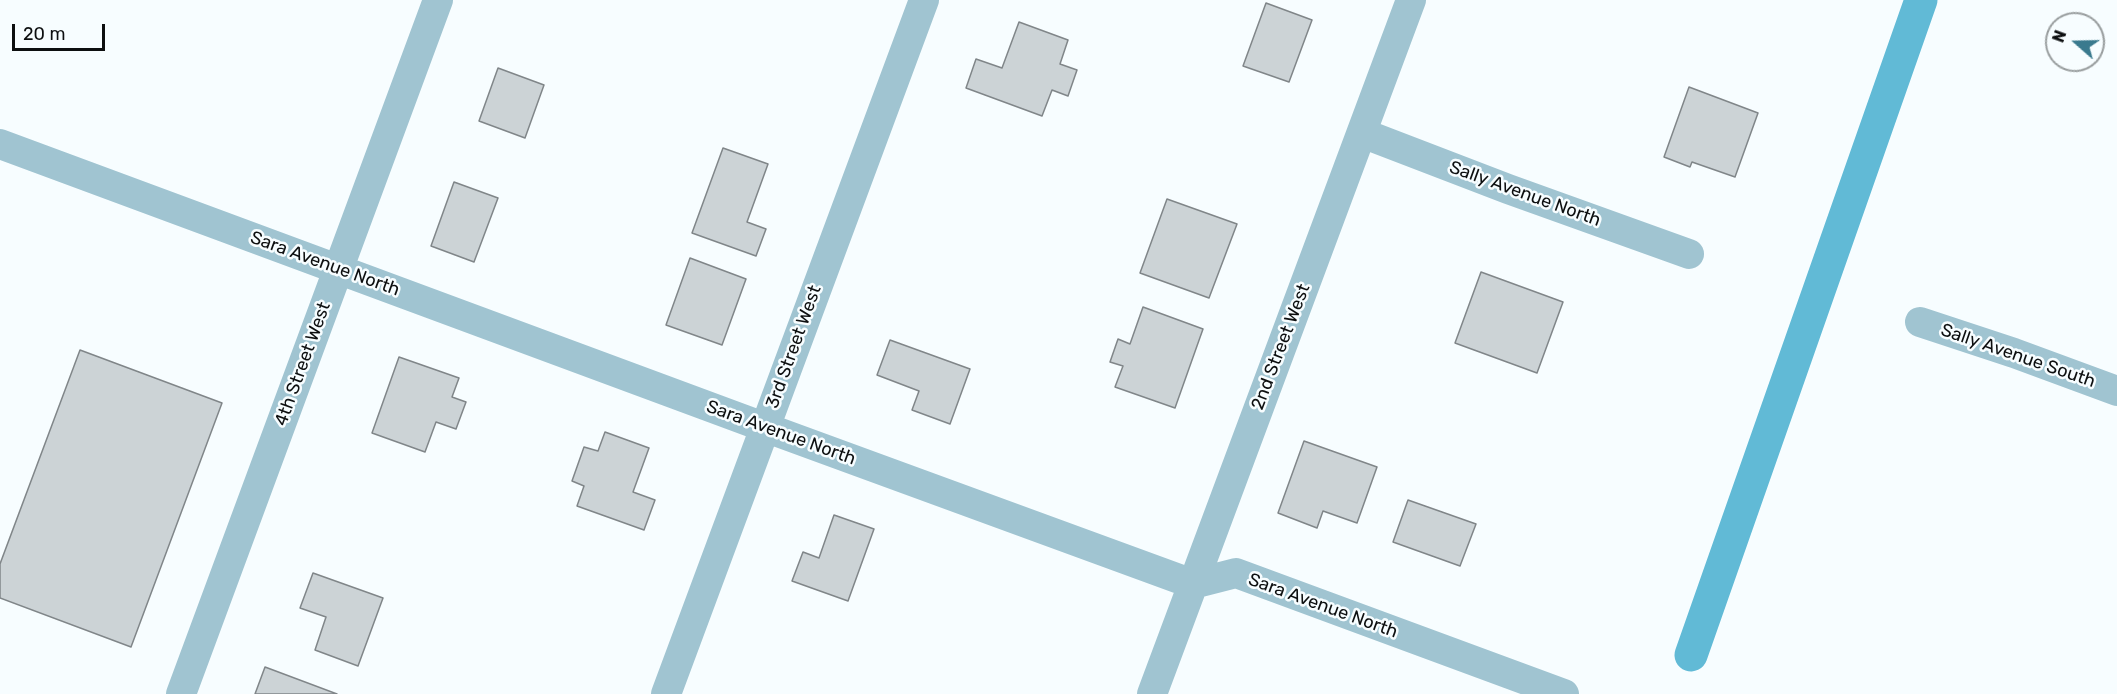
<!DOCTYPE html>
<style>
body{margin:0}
#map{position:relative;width:2117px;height:694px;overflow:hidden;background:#f7fdff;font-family:Rubik,sans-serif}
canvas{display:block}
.north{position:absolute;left:2045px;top:12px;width:60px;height:60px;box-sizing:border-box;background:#f7fdff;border:2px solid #999e9f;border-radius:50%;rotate:290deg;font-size:16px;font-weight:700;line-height:24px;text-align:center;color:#0d0f10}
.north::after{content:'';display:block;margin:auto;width:21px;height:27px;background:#3a7a8e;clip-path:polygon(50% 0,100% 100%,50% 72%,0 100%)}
.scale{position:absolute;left:12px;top:24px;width:93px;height:27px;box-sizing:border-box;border:3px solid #0d0f10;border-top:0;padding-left:8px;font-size:18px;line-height:21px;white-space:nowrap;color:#0d0f10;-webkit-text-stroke:4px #f7fdff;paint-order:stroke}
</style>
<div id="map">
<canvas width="2117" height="694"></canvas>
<div class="north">N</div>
<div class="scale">20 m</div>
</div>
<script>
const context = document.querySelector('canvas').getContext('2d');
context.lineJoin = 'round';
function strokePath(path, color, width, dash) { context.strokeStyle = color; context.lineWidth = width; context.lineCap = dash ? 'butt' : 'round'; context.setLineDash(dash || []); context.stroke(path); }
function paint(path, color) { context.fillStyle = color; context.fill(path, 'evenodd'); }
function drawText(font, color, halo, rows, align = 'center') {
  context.font = font + ' Rubik,sans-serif'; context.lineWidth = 5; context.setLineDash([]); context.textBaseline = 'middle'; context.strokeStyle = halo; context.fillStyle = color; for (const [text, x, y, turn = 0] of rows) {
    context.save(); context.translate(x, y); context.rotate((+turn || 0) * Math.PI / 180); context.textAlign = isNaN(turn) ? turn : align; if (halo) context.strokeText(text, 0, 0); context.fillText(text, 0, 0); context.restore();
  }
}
const canal = new Path2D(`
 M1691 655 1921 0`);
const building = new Path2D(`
 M1266 3 1312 20 1289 82 1243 66Z
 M1019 22 1068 40 1060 64 1077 70 1068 96 1052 90 1042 116 966 88 976 59 1002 68Z
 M498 68 544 85 525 138 479 121Z
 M1689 87 1758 113 1735 177 1692 162 1690 167 1664 157Z
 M723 148 768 164 747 222 766 229 756 256 692 233Z
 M454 182 498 198 474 262 431 246Z
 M1167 199 1237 224 1209 298 1140 273Z
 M690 258 746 279 722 345 666 325Z
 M1481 272 1563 302 1537 373 1455 343Z
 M1143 307 1203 329 1175 408 1115 387 1123 366 1110 362 1118 339 1130 344Z
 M890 340 970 369 950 424 912 410 919 391 877 375Z
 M80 350 222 403 131 647 0 598V564Z
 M399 357 459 378 452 397 466 402 456 429 436 422 425 452 372 433Z
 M605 432 649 448 633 492 655 500 644 530 577 506 584 486 572 481 584 447 598 451Z
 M1304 441 1377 467 1357 523 1323 511 1317 528 1278 513Z
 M1408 500 1476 524 1460 566 1393 542Z
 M834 515 874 529 848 601 792 581 803 552 819 558Z
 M313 573 383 598 358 666 315 650 326 617 300 608Z
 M265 667 337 694H255Z`);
const street = new Path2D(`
 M1362 133 1508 189 1689 254
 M0 144 764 427 1193 584 1236 573 1564 694
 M1920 322 2014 353 2117 391
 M181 694 438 0
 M666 694 924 0
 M1152 694 1411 0`);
const streetNames = [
 ["Sally Avenue North",1525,194,20],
 ["Sara Avenue North",325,264,20],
 ["3rd Street West",794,347,-70],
 ["2nd Street West",1281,347,-69],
 ["Sally Avenue South",2018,356,19],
 ["4th Street West",303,364,-70],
 ["Sara Avenue North",781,433,20],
 ["Sara Avenue North",1323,606,20]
];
strokePath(canal, '#61bad6', 33);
paint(building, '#ccd3d6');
strokePath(building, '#808689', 1.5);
strokePath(street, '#a0c4d1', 30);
drawText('18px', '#0d0f10', '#f7fdff', streetNames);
</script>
